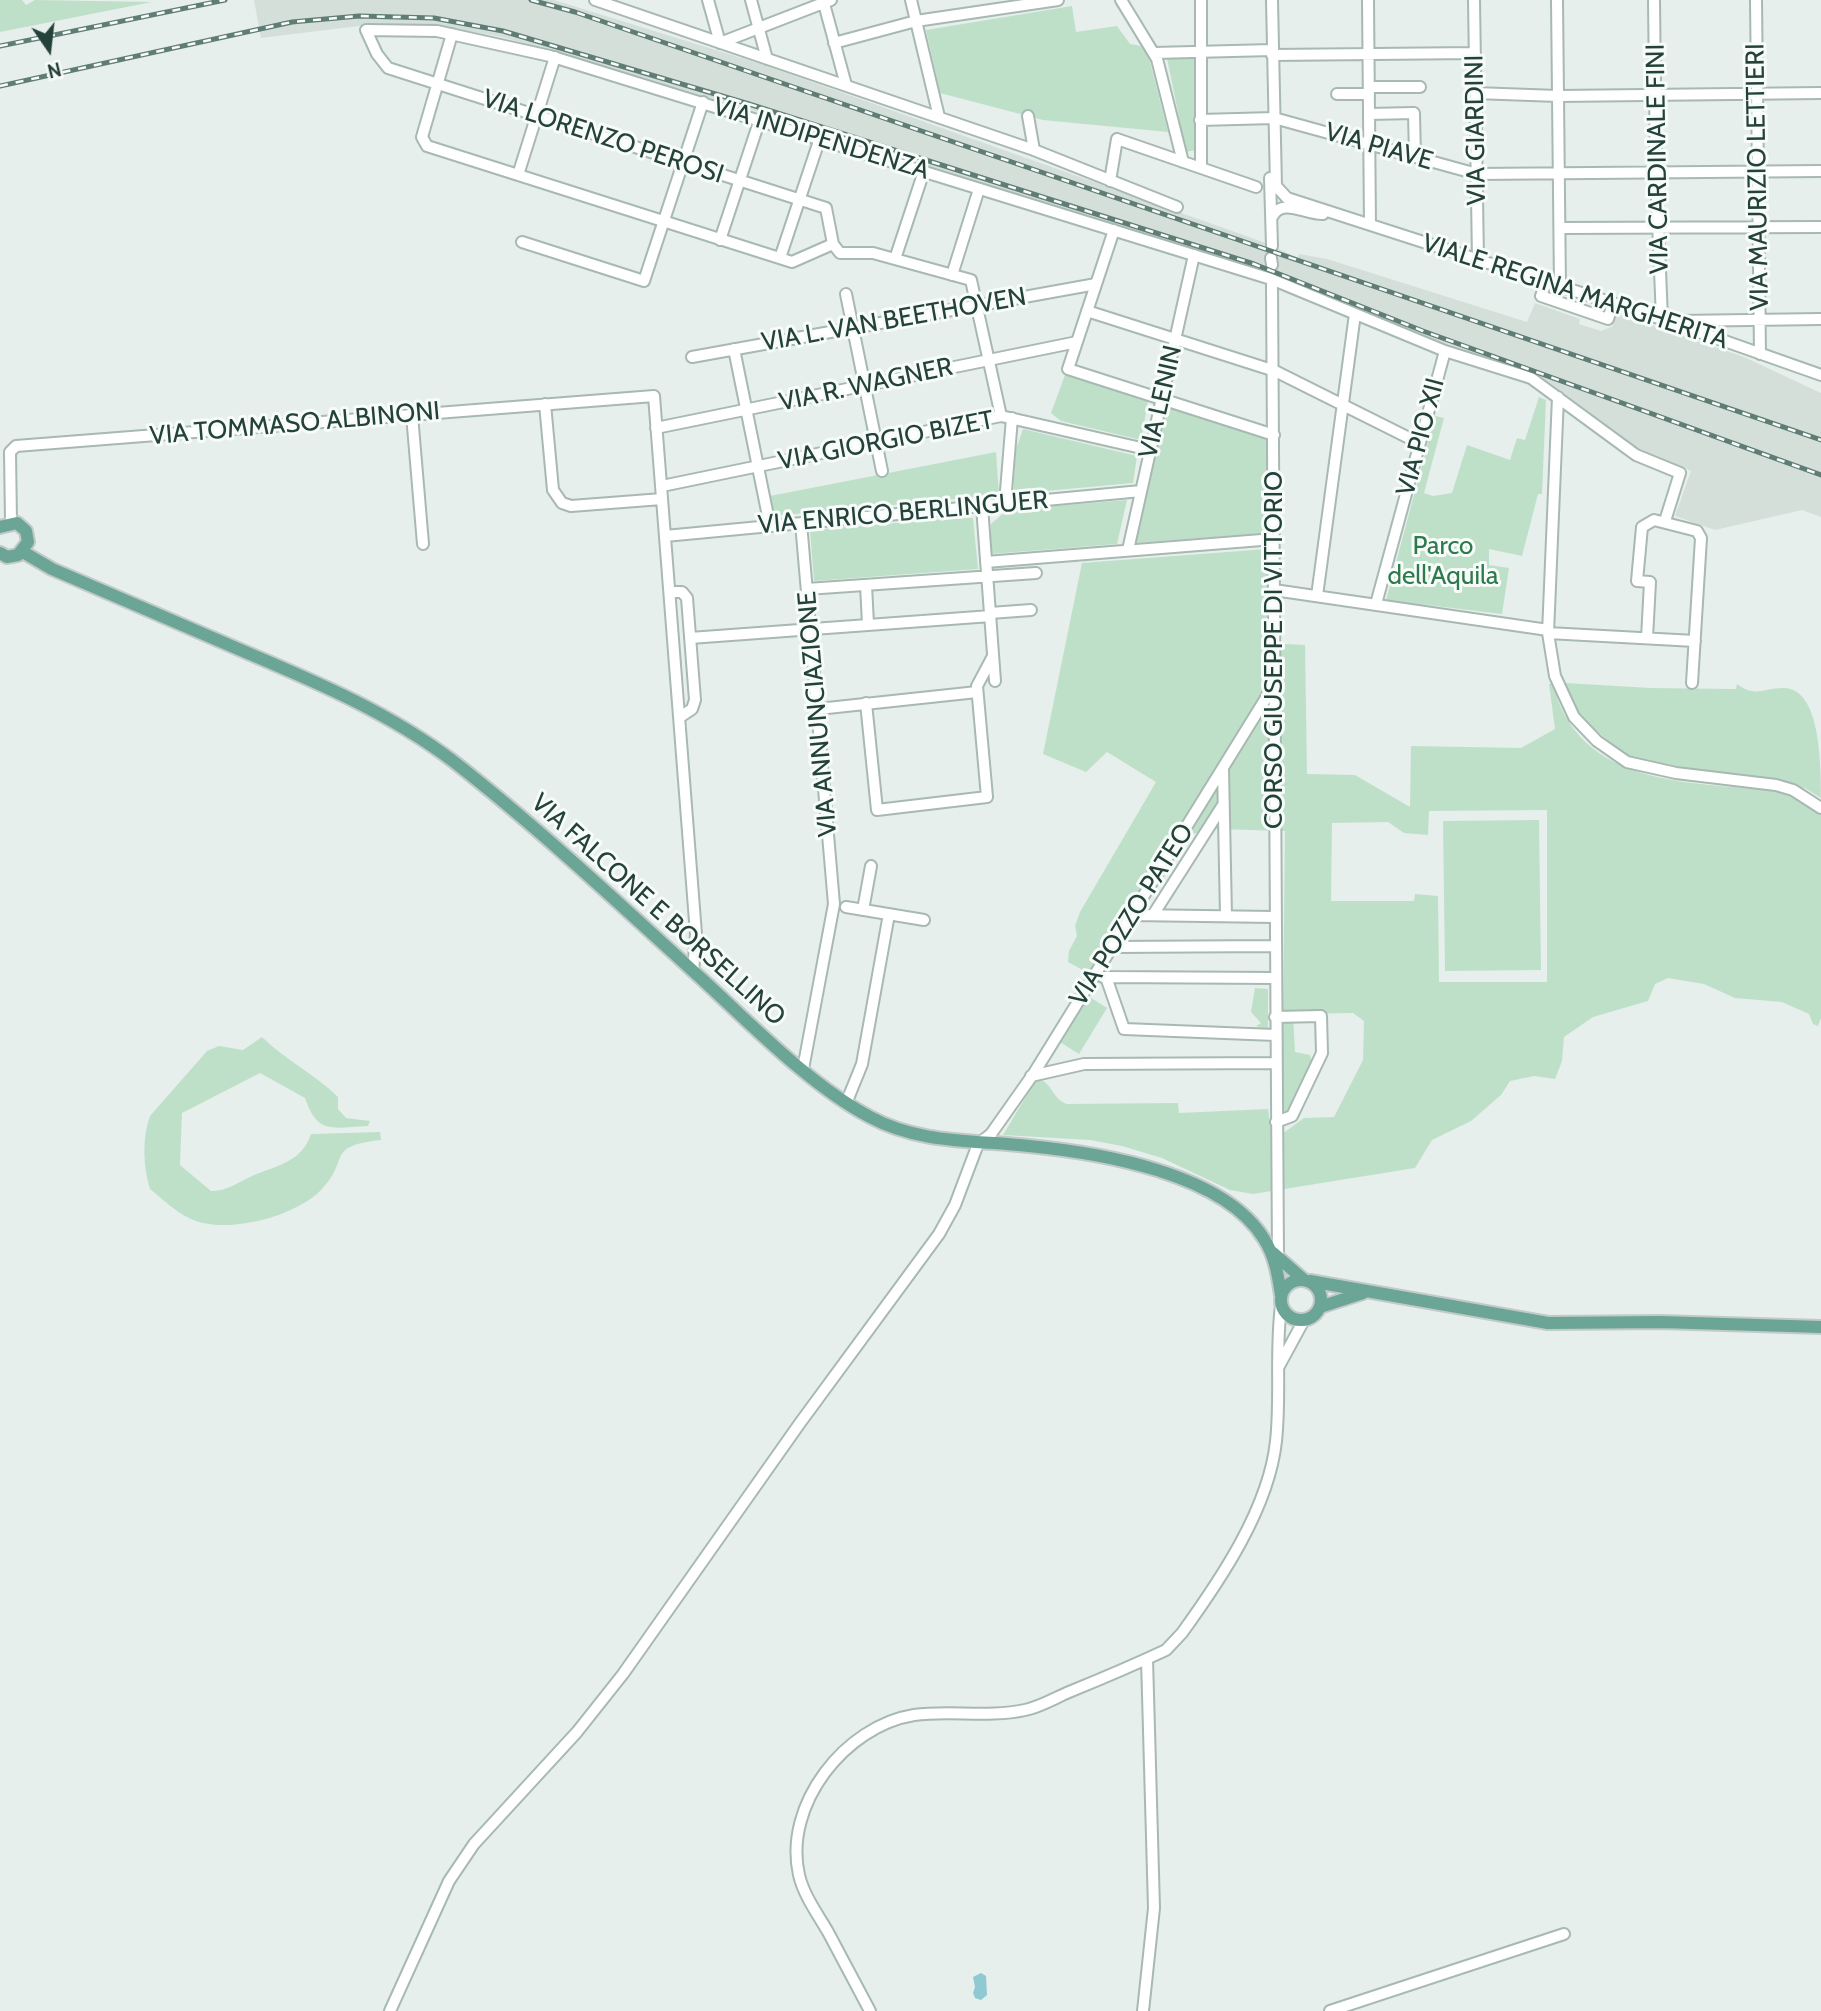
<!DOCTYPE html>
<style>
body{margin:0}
#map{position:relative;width:1821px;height:2011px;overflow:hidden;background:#e6efeb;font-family:Cabin,sans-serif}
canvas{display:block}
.north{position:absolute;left:14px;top:14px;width:70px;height:70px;-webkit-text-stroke:5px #f7fbf9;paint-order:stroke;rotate:166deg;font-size:19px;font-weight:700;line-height:28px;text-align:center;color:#24423a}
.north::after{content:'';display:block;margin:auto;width:24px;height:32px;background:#24423a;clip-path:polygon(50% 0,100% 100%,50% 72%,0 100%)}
</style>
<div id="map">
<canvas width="1821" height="2011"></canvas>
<div class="north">N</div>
</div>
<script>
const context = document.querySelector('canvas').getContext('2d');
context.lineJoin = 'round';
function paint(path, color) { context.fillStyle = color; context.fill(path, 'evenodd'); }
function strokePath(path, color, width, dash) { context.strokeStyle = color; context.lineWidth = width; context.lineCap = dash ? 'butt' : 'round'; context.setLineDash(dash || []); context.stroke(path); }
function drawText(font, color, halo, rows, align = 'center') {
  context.font = font + ' Cabin,sans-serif'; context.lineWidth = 6; context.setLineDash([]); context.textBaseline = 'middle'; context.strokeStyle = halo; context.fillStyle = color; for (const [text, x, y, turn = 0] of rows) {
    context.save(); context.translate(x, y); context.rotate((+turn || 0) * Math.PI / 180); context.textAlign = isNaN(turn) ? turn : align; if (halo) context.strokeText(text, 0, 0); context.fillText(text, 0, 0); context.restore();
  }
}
const built = new Path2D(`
 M254 0H554L764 65 1266 243 1298 258 1299 254 1327 259 1527 322 1535 303 1580 319 1579 324 1601 331 1613 326 1616 313 1744 357 1821 393V517L1802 510 1715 530 1675 516 1691 471 1638 448 1538 374 1444 343 1261 270 732 104 502 37 429 24 367 25 261 38Z`);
const green = new Path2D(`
 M0 0H22L26 5 35 0 152 2 0 32Z
 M1072 6 1076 32 1117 26 1130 44 1141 46 1149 58 1168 132 1043 120 940 93 926 30Z
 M1167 58H1195L1196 150 1186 152Z
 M1065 375 1148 401 1141 440 1061 421 1051 413Z
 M1539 397 1546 400 1542 494H1538L1522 556 1489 549V565L1509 568 1502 614 1386 600 1435 416 1444 418 1424 493 1433 496 1452 493 1467 445 1510 460 1517 438 1525 440Z
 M1167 406 1267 437V533L1136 543Z
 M1023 429 1137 456 1133 483 1013 494 1016 449Z
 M996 452 999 495 773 516 770 496Z
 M1127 500 1117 544 991 554V524L1007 510Z
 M969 517 973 518 978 569 814 581 810 530Z
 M1267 549V643L1305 645 1307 774 1355 775 1410 807 1411 746 1521 748 1555 729 1549 684H1553C1579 789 1694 782 1780 791L1793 795 1821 814V1018L1818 1026 1813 1024 1809 1014 1782 1002 1735 998 1704 984 1668 978 1655 984 1648 1001 1593 1017 1564 1037 1562 1061 1555 1079 1534 1076 1510 1081 1501 1095 1471 1121 1432 1140 1415 1168 1253 1194 1230 1190 1162 1158 1122 1146 1090 1140 1003 1135 1037 1078C1053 1083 1052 1099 1067 1104L1178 1103 1179 1113 1268 1109 1271 1132 1282 1134 1304 1118 1334 1117 1363 1060 1364 1021 1353 1013 1293 1014 1295 1052 1310 1055 1313 1066 1291 1111H1282L1285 831 1217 829 1172 838 1088 973 1068 962 1069 951 1077 936 1075 926 1080 912 1156 782 1107 752 1086 772 1043 754 1082 563ZM1547 810V982H1439L1438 896 1415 894 1414 901H1331L1332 823 1388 822 1404 833 1428 835 1429 811Z
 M1565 683 1650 688 1736 689 1737 684C1756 698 1763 688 1783 688 1821 687 1821 766 1821 798L1805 788 1801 790 1629 757 1584 721 1574 708Z
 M1539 820 1541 970 1445 971 1443 821Z
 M1255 988 1268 989V1030L1256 1026 1261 1023 1251 1012Z
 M1088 996 1107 1008 1079 1054 1060 1042Z
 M262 1037C285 1060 315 1074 338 1097V1109L346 1118 370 1121 368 1126C333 1127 318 1136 305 1098L260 1073 182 1113 180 1165 211 1191C227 1191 237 1183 252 1176 277 1165 301 1163 311 1134L380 1132 381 1140C324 1146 351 1160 321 1190 295 1217 223 1236 189 1218 175 1211 162 1199 150 1189 143 1167 142 1138 150 1116L207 1051 219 1046 243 1050Z`);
const water = new Path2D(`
 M981 1973 986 1976 987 1995 981 2000 975 1998 973 1993 975 1987 973 1977Z`);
const minor = new Path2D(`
 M595 0 1034 150 1177 207
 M708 0 720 43
 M751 0 767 59
 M823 0 846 85
 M911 0 939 117
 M1121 0 1157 59 1183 162
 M1272 0 1276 186 1287 198 1668 321 1821 375
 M1368 0 1370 225
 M1474 0 1478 261
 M1557 0 1560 288
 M1654 0 1656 173 1662 319
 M1756 0 1760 354
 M452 34 422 137 427 146 792 262 833 244
 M720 43 831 0
 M834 43 916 21 1058 0
 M1154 53 1272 50
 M1272 55 1475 53
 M1369 87H1420
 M1475 93 1558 96 1821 93
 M1337 94H1369
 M1369 114 1414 113 1415 157
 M1028 116 1034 150
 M1200 120 1274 118 1477 174 1821 171
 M1201 168V0
 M518 175 555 57
 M1270 178 1272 246
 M1110 181 1117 139 1256 187
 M1272 217C1282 197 1306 215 1323 214
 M1560 228 1821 227
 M1114 230 1068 369 1274 435
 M720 240 760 119
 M522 242 644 281 703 102
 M780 258 820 138
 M1271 258 1272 265
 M895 259 924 171
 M952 275 979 189
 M1546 283 1541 296 1608 319 1613 304
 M1272 284 1278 1257
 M846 294 882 471
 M1087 311 1275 371 1419 443
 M1678 321 1821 319
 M734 349 770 526
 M692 357 1096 284
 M1558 397 1548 633 1555 676 1574 717 1597 741 1627 762 1676 773 1776 785 1793 790 1821 808
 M545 404 553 490 562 503 571 506 662 499
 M412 415 423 544
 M1001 416 971 280 873 253H840L833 244 826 208 388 68 377 54 366 30 437 31 550 56 1271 279 1445 351 1531 378 1636 455 1680 473 1665 521
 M656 428 1077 342
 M662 486 1001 416 1150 450
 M1005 503 1012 418
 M982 506 995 681
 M11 522 10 452 16 446 654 396 696 934 693 972
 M801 523 834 904 803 1069
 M665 536 1141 491
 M1128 550 1194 255
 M986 562 1274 539
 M866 585 868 624
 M807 589 1036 573
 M1274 590 1548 630
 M670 592H682L687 598 695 700 692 709 680 717
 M1317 596 1355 314
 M1376 604 1445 351
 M990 613 1031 610
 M1548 633 1695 641
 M690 638 991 616
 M1647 638 1650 582 1637 581 1642 527 1654 520 1697 531 1701 538 1692 683
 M866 703 877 810 987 797 977 686 993 656
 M818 709 977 692
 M1223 769 1226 916
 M846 907 924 920
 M863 910 871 866
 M1131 915 1274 917
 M1153 915 1223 805
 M1112 947 1274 946
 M1103 977 1275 978
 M1106 977 1124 1029 1275 1035
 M1275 1017 1321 1016 1322 1053 1292 1116 1276 1122
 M1031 1076 1084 1064 1275 1063
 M847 1101 862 1064 889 914
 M1279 1366 1304 1320
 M390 2011 449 1881 474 1844 577 1732 623 1674 800 1423 939 1234 955 1205 978 1144 991 1134 1034 1073 1266 698 1275 677
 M870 2011C856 1985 842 1958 828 1932 817 1913 804 1896 799 1875 783 1805 845 1726 914 1715 950 1710 988 1718 1025 1710 1040 1707 1055 1698 1069 1692 1101 1679 1134 1665 1166 1650L1182 1633C1221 1579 1269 1508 1276 1441 1281 1396 1275 1351 1281 1306
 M1143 2011 1154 1908 1147 1659
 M1330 2011 1564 1934`);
const major = new Path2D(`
 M0 527 17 523 26 531 28 542 18 555 7 557 0 553
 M23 552 52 569C118 597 184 626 250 654 321 684 391 714 453 761 540 829 622 906 704 981 753 1026 811 1086 870 1117 920 1144 974 1140 1029 1146 1100 1153 1224 1173 1264 1239 1275 1256 1278 1275 1281 1295
 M1272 1252 1303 1279
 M1281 1300a20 20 0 1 1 40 0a20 20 0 1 1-40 0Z
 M1310 1281 1548 1323 1661 1322 1821 1327
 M1320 1307 1363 1293`);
const rail = new Path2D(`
 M531 0 575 12 1821 440
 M0 46 225 0
 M0 86 292 22 359 16 434 18 503 31 749 104 1254 264 1423 331 1821 475`);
const streetNames = [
 ["VIA GIARDINI",1476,130,-91],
 ["VIA LORENZO PEROSI",603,137,18],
 ["VIA INDIPENDENZA",821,139,17],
 ["VIA PIAVE",1379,147,16],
 ["VIA CARDINALE FINI",1658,159,-91],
 ["VIA MAURIZIO LETTIERI",1758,177,-91],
 ["VIALE REGINA MARGHERITA",1575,292,18],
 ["VIA L. VAN BEETHOVEN",894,320,-10],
 ["VIA R. WAGNER",866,385,-12],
 ["VIA LENIN",1161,402,-77],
 ["VIA TOMMASO ALBINONI",295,424,-5],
 ["VIA PIO XII",1421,437,-75],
 ["VIA GIORGIO BIZET",886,441,-11],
 ["VIA ENRICO BERLINGUER",903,513,-5],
 ["CORSO GIUSEPPE DI VITTORIO",1274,650,-90],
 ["VIA ANNUNCIAZIONE",818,714,-95],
 ["VIA FALCONE E BORSELLINO",658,910,42],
 ["VIA POZZO PATEO",1132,915,-58]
];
const parkNames = [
 ["Parco",1443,546],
 ["dell'Aquila",1443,576]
];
paint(built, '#d4dfda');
paint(green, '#bfe0c8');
paint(water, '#8ec9d4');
strokePath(minor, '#a8b8b2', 14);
strokePath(major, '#c2cac8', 16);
strokePath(minor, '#fff', 10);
strokePath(major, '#6aa596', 12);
strokePath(rail, '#5f7d75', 5);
strokePath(rail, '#f7fbf9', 2.5, [8]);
drawText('26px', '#24423a', '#f7fbf9', streetNames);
drawText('26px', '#2d7a4b', '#f7fbf9', parkNames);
</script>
